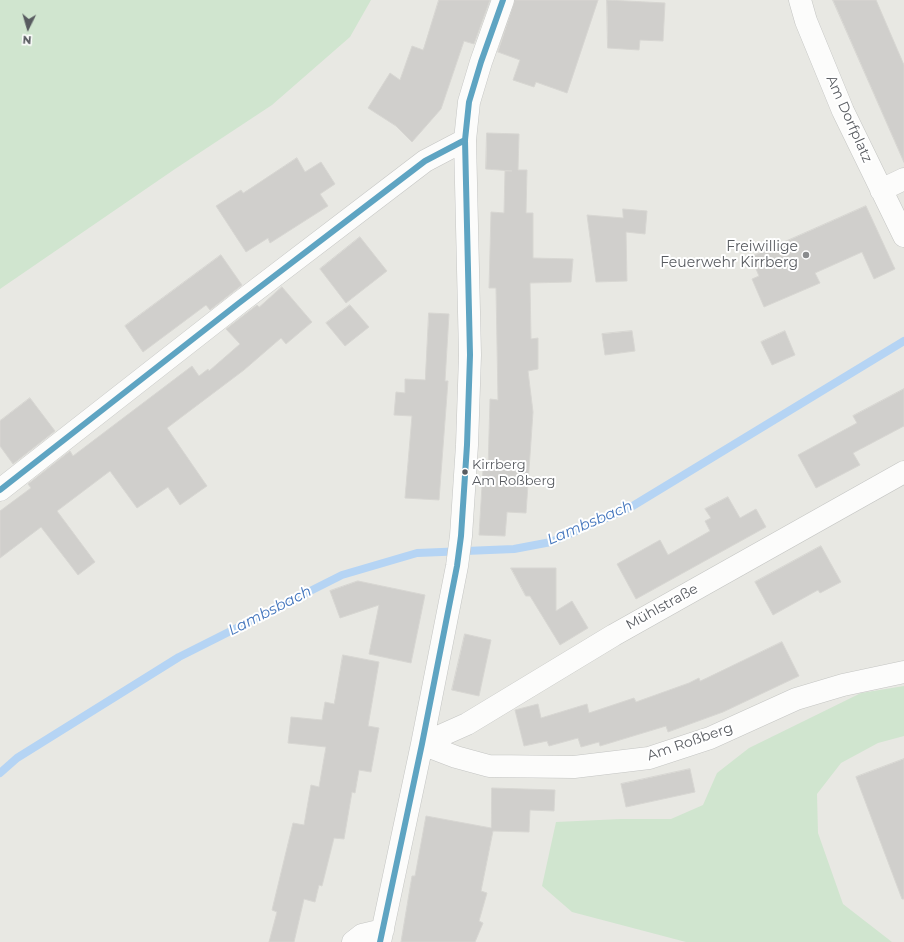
<!DOCTYPE html>
<meta charset="utf-8">
<style>
body{margin:0}
#map{position:relative;width:904px;height:942px;overflow:hidden;background:#e8e8e3;font-family:Montserrat,sans-serif}
canvas{display:block}
.north{position:absolute;left:8px;top:8px;width:40px;height:40px;-webkit-text-stroke:3px #fff;paint-order:stroke;rotate:185deg;font-size:11px;font-weight:700;line-height:16px;text-align:center;color:#585b60}
.north::after{content:'';display:block;margin:auto;width:14px;height:18px;background:#585b60;clip-path:polygon(50% 0,100% 100%,50% 72%,0 100%)}
</style>
<div id="map">
<canvas width="904" height="942"></canvas>
<div class="north">N</div>
</div>
<script>
const context = document.querySelector('canvas').getContext('2d');
context.lineJoin = 'round';
function paint(path, color) { context.fillStyle = color; context.fill(path, 'evenodd'); }
function strokePath(path, color, width, dash) { context.strokeStyle = color; context.lineWidth = width; context.lineCap = dash ? 'butt' : 'round'; context.setLineDash(dash || []); context.stroke(path); }
function drawText(font, color, halo, rows, align = 'center') {
  context.font = font + ' Montserrat,sans-serif'; context.lineWidth = 4; context.setLineDash([]); context.textBaseline = 'middle'; context.strokeStyle = halo; context.fillStyle = color; for (const [text, x, y, turn = 0] of rows) {
    context.save(); context.translate(x, y); context.rotate((+turn || 0) * Math.PI / 180); context.textAlign = isNaN(turn) ? turn : align; if (halo) context.strokeText(text, 0, 0); context.fillText(text, 0, 0); context.restore();
  }
}
const green = new Path2D(`
 M0 0H371L350 37 272 105 175 169 0 289Z
 M904 686V736L878 743 841 763 817 794 818 833 843 904 892 942H686L572 912 542 886 556 822 621 819H671L703 805 717 773 749 748 861 693Z`);
const stream = new Path2D(`
 M0 773 17 758 179 657 342 575 417 553 514 549 551 542 631 507 904 341`);
const building = new Path2D(`
 M439 0H490L474 44 464 41 441 109 412 142 396 126 368 108 390 73 400 80 412 46 423 50Z
 M515 0H598L567 93 536 82 534 87 513 80 520 60 498 52Z
 M607 0 665 3 663 41 640 40 639 50 608 48Z
 M833 0H876L904 65V162Z
 M487 133 519 134 518 170H527L526 213H533V258L573 259 571 282 530 283 531 339 538 338V369L528 371 533 412 526 513 507 512 505 536 479 535 483 469 488 470 490 399 498 400 496 288H489L491 212 504 213 505 171H512L486 169Z
 M297 158 305 172 321 162 335 184 320 194 328 206 270 243 268 238 246 252 216 206 241 190 243 193Z
 M866 206 895 269 874 279 862 252 815 273 820 283 764 307 752 279 759 276 751 257Z
 M623 209 647 211 645 234 626 232 627 281 596 282 587 215 623 218Z
 M360 237 387 271 346 303 320 269Z
 M221 255 242 285 210 310 206 305 143 352 125 326Z
 M282 287 312 322 286 344 281 338 244 370 167 428 207 486 180 505 168 487 137 508 110 471 57 511 95 562 78 575 41 527 0 558V511L31 488 28 484 70 451 73 456 192 366 199 376 208 369 209 371 240 344 226 329 257 305 259 307Z
 M350 305 369 327 345 346 326 323Z
 M429 313 449 314 445 381H448L439 500 405 498 412 416 394 415 396 392 405 393V379L425 380Z
 M632 331 635 351 605 355 602 334Z
 M785 331 795 355 772 365 761 342Z
 M904 389V426L853 453 860 465 816 488 798 455 857 423 853 416Z
 M30 398 55 431 13 464 0 446V421Z
 M728 497 740 518 756 509 766 527 636 599 617 564 660 540 668 555 710 531 705 521 711 518 705 509Z
 M821 546 841 582 820 593 818 590 773 615 755 582Z
 M511 568H556V611L572 601 588 628 560 645 530 596H526Z
 M358 581 425 595 411 663 369 654 379 605 340 618 330 591Z
 M465 634 491 640 479 696 452 690Z
 M782 642 799 676 723 712 668 732 666 726 600 746 599 742 581 747 578 738 549 746 547 741 524 746 515 710 538 704 541 718 587 704 589 713 634 698 636 702 689 683 699 678 700 681Z
 M343 655 379 662 368 726 379 728 371 772 359 770 355 793 352 792 344 839 334 838 322 886 319 885 315 902 304 899 294 942H269L277 912 272 910 293 823 304 825 311 785 319 787 326 747 288 743 291 717 322 720 325 702 334 704Z
 M904 759V899H902L856 777Z
 M690 769 695 792 626 807 621 784Z
 M492 788 555 790 554 811 530 810 529 832 493 831 481 891 487 893 479 921 483 923 475 942H401L412 876H415L426 816 491 828Z`);
const minor = new Path2D(`
 M800 0 806 21 843 111 904 236
 M881 190 904 179
 M0 490 239 303 425 161 465 140
 M422 744 467 724 614 635 904 472
 M422 744 456 757 489 766 574 767 649 758 710 738 796 699 843 685 904 672
 M353 942 362 935 383 930
 M380 942 422 744 457 566 461 536 467 445 470 355 465 140 469 102 481 62 503 0`);
const bus1 = new Path2D(`
 M0 490 239 303 425 161 465 140
 M380 942 422 744 457 566 461 536 467 445 470 355 465 140 469 102 481 62 503 0`);
const markers = [
 [806,255,4,"#8a8c8e"],
 [465,472,3.5,"#585b60"]
];
const busNames = [
 ["Kirrberg",472,465],
 ["Am Roßberg",472,481]
];
const streetNames = [
 ["Am Dorfplatz",849,119,66],
 ["Mühlstraße",662,607,-29],
 ["Am Roßberg",690,742,-19]
];
const poiNames = [
 ["Freiwillige",798,247],
 ["Feuerwehr Kirrberg",798,263]
];
const waterNames = [
 ["Lambsbach",590,523,-23],
 ["Lambsbach",270,611,-27]
];
paint(green, '#d0e5cf');
strokePath(stream, '#b5d4f4', 8);
paint(building, '#d0cfcc');
strokePath(building, '#d7d6d2', 1);
strokePath(minor, '#c4c5c3', 23);
strokePath(minor, '#fcfcfb', 22);
strokePath(bus1, '#5ea4c2', 6);
for (const [x, y, r, color] of markers) { const dot = new Path2D(); dot.arc(x, y, r, 0, 2 * Math.PI); context.fillStyle = color; context.fill(dot); strokePath(dot, '#fff', 1.5); }
drawText('13px', '#585b60', '#fff', busNames, 'left');
drawText('14px', '#585b60', '#fff', streetNames);
drawText('14px', '#585b60', '#fff', poiNames, 'right');
drawText('italic 15px', '#4476bd', '#fff', waterNames);
</script>
